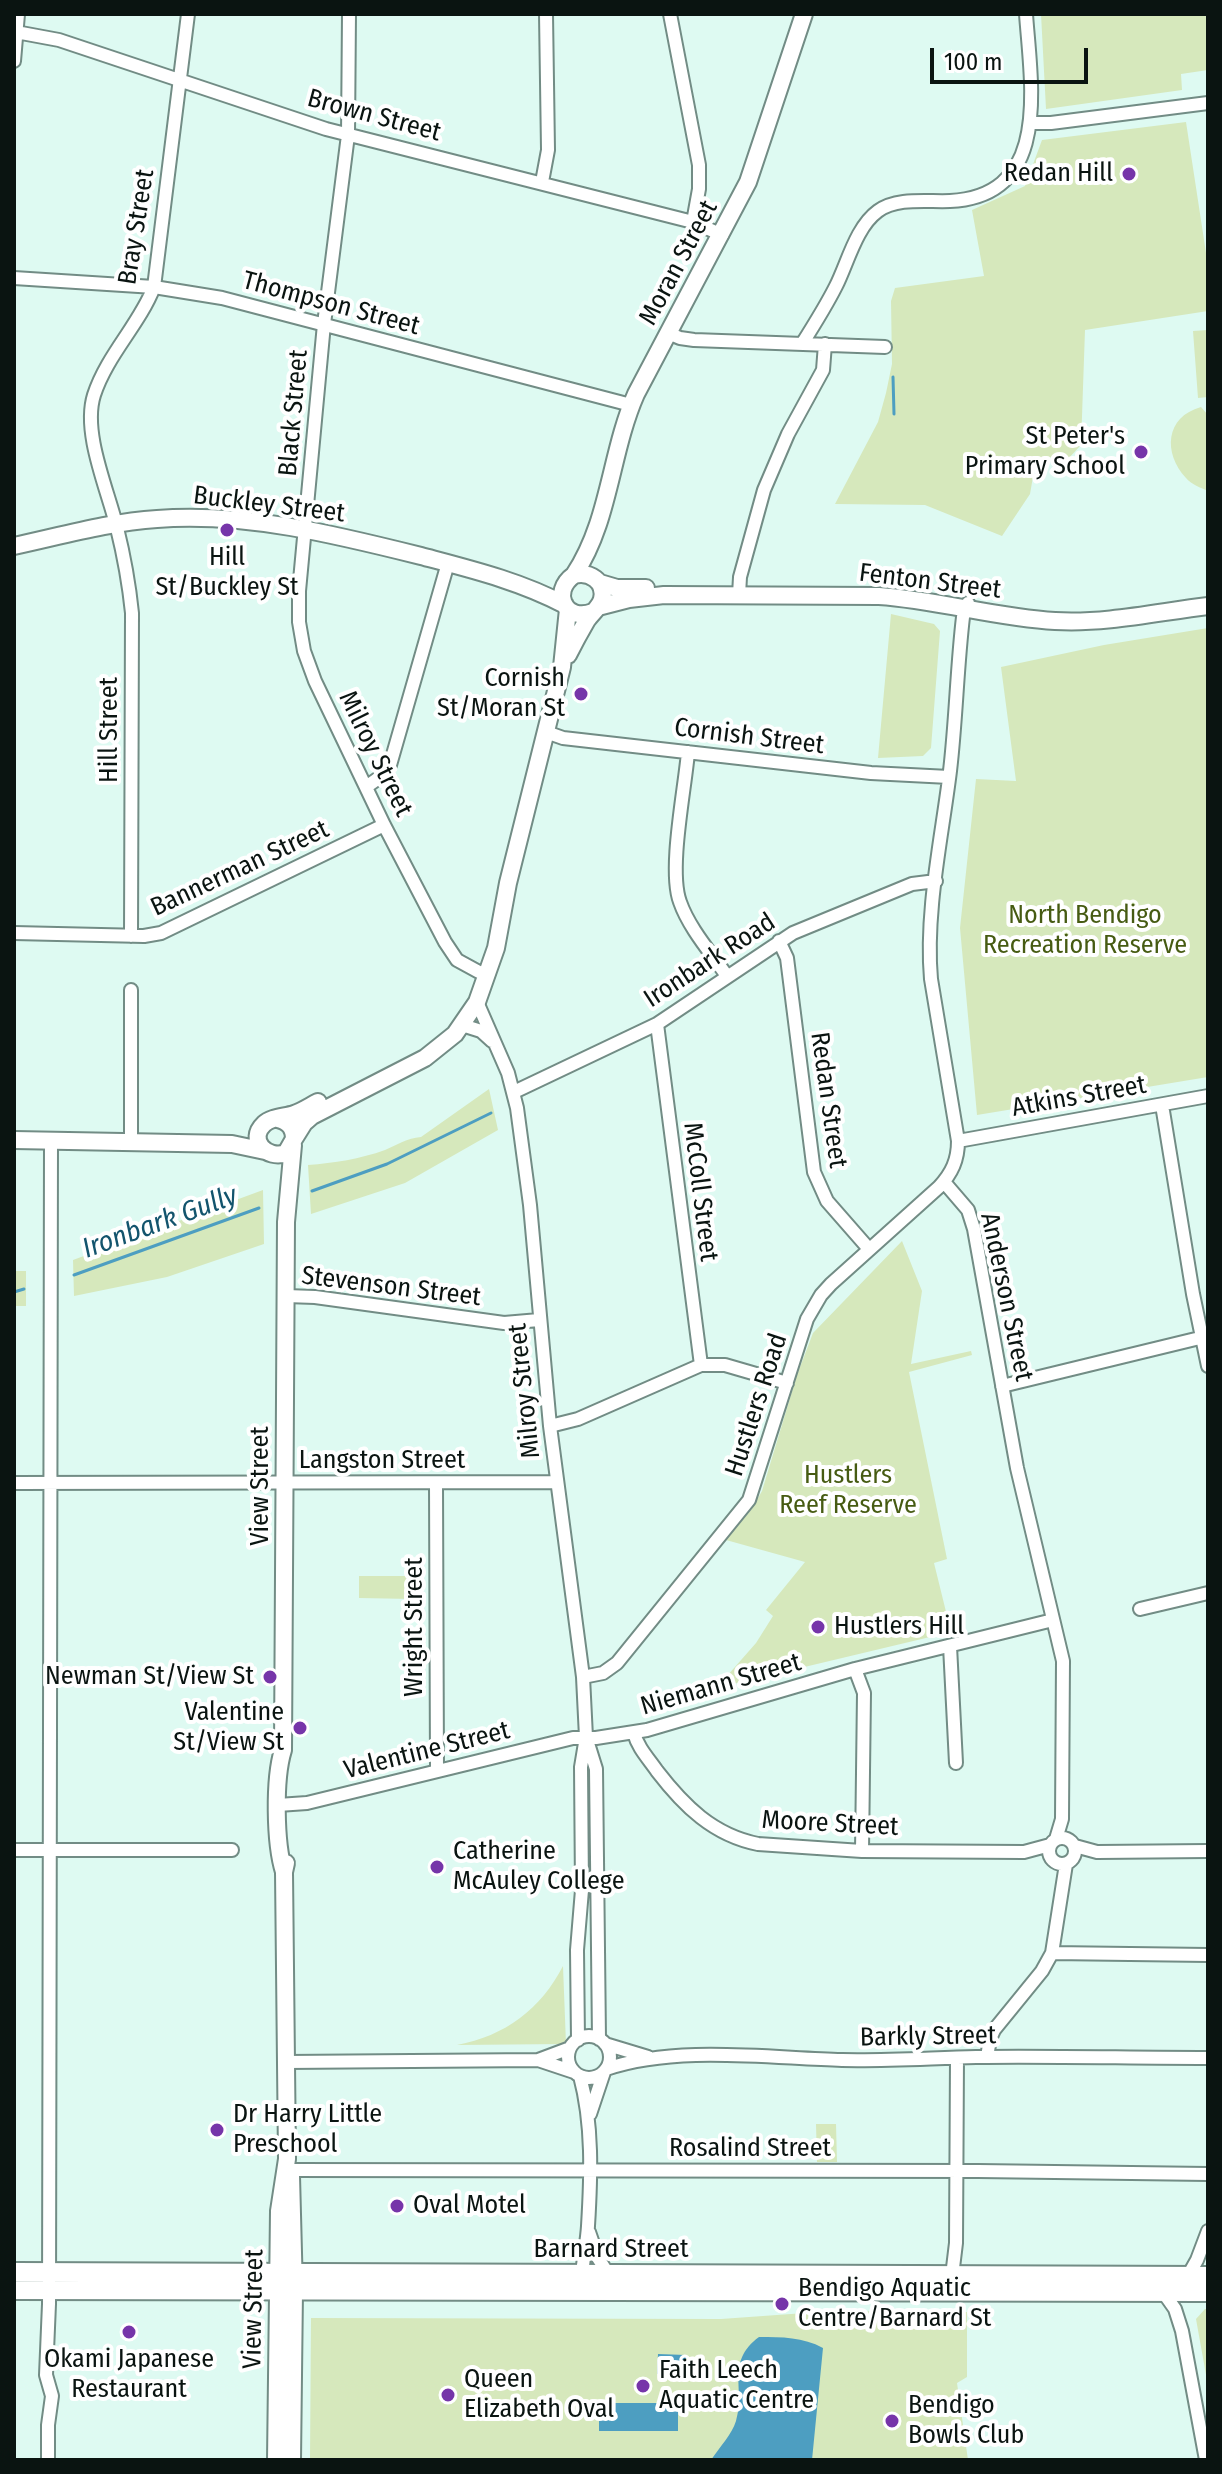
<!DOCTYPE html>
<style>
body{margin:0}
#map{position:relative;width:1222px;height:2474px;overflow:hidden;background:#defaf2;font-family:"Fira Sans Condensed",sans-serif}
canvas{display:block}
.frame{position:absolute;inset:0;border:16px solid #0a1411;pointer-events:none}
.scale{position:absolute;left:930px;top:48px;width:158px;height:36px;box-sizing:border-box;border:4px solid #0a1411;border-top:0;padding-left:10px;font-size:24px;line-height:28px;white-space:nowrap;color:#0a1411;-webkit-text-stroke:6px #fff;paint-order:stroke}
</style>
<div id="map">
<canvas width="1222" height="2474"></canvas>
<div class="frame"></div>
<div class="scale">100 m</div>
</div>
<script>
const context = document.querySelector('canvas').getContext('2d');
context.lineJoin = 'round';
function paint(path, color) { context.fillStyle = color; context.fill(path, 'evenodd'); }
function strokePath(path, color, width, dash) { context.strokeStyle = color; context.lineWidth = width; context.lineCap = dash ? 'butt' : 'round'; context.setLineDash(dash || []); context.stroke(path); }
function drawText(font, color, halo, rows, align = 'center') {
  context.font = font + ' "Fira Sans Condensed",sans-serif'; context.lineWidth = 8; context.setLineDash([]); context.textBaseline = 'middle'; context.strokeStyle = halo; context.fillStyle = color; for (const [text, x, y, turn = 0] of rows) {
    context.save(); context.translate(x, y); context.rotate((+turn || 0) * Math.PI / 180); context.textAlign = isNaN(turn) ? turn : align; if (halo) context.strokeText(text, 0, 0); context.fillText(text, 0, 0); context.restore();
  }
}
const green = new Path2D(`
 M1041 14H1208V70L1181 74 1182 90 1046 109Z
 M1186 122 1208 266V311L1085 330 1081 445 1068 459 1057 457 1041 458 1034 471 1030 494 1002 536 925 505 835 504 878 422 886 393 892 364 891 301 895 288 984 276 972 210 1025 186 1042 140Z
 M1208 330V397L1198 398 1193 331Z
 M1201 407 1208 415V491C1201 488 1191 484 1186 478 1163 453 1165 417 1201 407Z
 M891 614 934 624 940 631 931 748 923 756 878 758Z
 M1208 628V1077L977 1115 960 928 976 779 1016 781 1001 667 1104 645Z
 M489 1089 498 1130 405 1183 311 1214 308 1165C334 1163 360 1159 385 1150 397 1145 407 1138 421 1137Z
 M263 1190 264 1244 167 1277 74 1296 73 1260Z
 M902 1241 922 1291 911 1364 971 1351 972 1355 909 1372 947 1559 934 1563 951 1632 729 1685 727 1676 756 1643 773 1616 766 1610 805 1562 726 1540 751 1510 762 1491 797 1375 813 1333Z
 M14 1271H26V1306H14Z
 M359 1576H412V1599L359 1598Z
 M563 1966 566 2044 457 2045C505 2036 541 2009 563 1966Z
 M816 2124H836L837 2162H817Z
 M1205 2309H1208V2386L1196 2319Z
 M833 2311 967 2312V2377L957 2383 968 2460H310L311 2318 721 2319Z`);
const water = new Path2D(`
 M759 2337C782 2337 803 2337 823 2348L812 2460H711C719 2448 732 2434 736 2421 746 2389 725 2362 759 2337Z
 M658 2354 686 2355V2373L657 2374Z
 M599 2403H678V2431H599Z`);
const stream = new Path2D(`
 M893 377 894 414
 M312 1191 387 1164 491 1113
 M74 1275 259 1208
 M14 1292 24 1289`);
const minor = new Path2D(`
 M349 14 348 135 324 324 299 591V622L304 651 315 681 384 825 445 942 457 960 479 972
 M670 14 699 165V189L693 222
 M16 32 59 40 326 129 693 222 722 235
 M14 61 18 14
 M1030 123H1051L1208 103
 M542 182 548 150 546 14
 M14 278 154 287 222 298 631 405
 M668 333 680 338 694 340 885 347
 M802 344C814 325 826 306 836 286 848 262 856 227 878 211 897 197 927 202 950 201 1052 196 1031 85 1026 14
 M739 595 740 577 764 490 788 434 823 370 825 344
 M546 732 563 738 871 773 949 777
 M688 752C685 789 668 870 680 902 689 928 711 953 727 976
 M366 787 383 775 390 765 448 563
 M14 933 144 936 161 933 384 825
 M131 936 132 613C129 584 124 556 117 528 108 490 82 433 94 395 107 355 139 325 154 287L188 14
 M779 941 787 958 814 1172 827 1201 869 1249
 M477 1002 508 1073 517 1108 530 1205 550 1426 583 1677 586 1737 581 1767 582 1890 577 1950 578 2040
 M657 1024 701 1365
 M462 1025 481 1031 492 1041
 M514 1092 657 1024 793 933 912 884 936 881
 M1162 1105 1193 1294 1208 1366
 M958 1141 1208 1096
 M131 1142V990
 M944 1182 968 1210 974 1229 1017 1468 1063 1661 1062 1819 1056 1839
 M286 1296 315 1297 504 1323 539 1320
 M1002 1386 1208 1336
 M550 1426 578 1419 701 1365H725L787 1383
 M14 1483 557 1482
 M436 1483 437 1771
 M1140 1609 1208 1593
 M950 1646 956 1763
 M855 1669 864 1693 862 1851
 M583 1677 603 1673 617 1663 749 1500 807 1319 821 1295 831 1284 939 1187C952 1173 958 1160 958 1141L931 979C925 912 942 837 950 771 956 720 957 668 963 617L968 603
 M634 1733C638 1748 648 1758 657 1771 684 1806 713 1835 758 1844L862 1851 1024 1852 1050 1845
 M586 1737 596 1769 599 2039
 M278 1805 307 1803 573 1738H596L647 1730 855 1669 1053 1620
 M1049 1851a13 13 0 1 1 26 0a13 13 0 1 1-26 0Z
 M1075 1846 1097 1852 1208 1851
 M14 1850H232
 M1052 1953 1208 1955
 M568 2057a21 21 0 1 1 42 0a21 21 0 1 1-42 0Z
 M605 2044 648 2057
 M987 2057 990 2039 994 2030 1042 1971 1052 1953 1066 1864
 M538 2060 574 2072
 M286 2062 538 2060 570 2048
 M606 2069C676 2045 768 2058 842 2060 887 2061 931 2058 976 2057 1053 2056 1131 2058 1208 2058
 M580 2076C593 2124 591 2177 588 2226 587 2243 583 2259 582 2276
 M590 2114 604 2072
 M291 2170 978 2171 1208 2174
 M589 2232 598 2258 609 2275
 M952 2276 956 2243 957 2058
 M1188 2276 1197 2260 1208 2231
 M1163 2292 1175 2309 1182 2331 1206 2460
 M48 2460V2425L52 2396 46 2375 49 2304 51 1141`);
const tertiary = new Path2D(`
 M14 546C61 536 109 522 157 519 245 512 337 535 421 556 470 569 520 581 565 605
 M574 575C610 521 610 453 636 394L748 182 804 14
 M600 583 617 588H646
 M598 607 629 599 664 595 879 596C939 600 996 618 1055 621 1106 624 1158 612 1208 606
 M568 655C574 643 580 632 587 620 592 613 600 607 602 599 606 581 589 571 574 575 550 592 565 623 593 612
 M278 1119C289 1122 294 1128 294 1139L286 1153C267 1160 247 1140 264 1124 271 1117 285 1117 294 1114 303 1111 310 1106 318 1102
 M294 1139 304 1123 312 1116 425 1058 455 1034 477 1002 496 948 508 883 562 667 568 609
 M14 1140 232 1144 265 1151
 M284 1872C275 1843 274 1779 283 1750L286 1222 293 1145
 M291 2176 294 2291 292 2460
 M276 2460 279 2211 287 2159 284 1872 286 1863`);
const secondary = new Path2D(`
 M14 2272 1208 2276
 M14 2290 1208 2292`);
const markers = [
 [1129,174,8,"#7635a9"],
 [1141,452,8,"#7635a9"],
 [227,530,8,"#7635a9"],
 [581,694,8,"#7635a9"],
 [818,1627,8,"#7635a9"],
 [270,1677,8,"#7635a9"],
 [300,1728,8,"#7635a9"],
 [437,1867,8,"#7635a9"],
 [217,2130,8,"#7635a9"],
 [397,2206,8,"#7635a9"],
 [782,2304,8,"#7635a9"],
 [129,2332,8,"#7635a9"],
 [643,2386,8,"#7635a9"],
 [448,2395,8,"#7635a9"],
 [892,2421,8,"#7635a9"]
];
const streetNames = [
 ["Brown Street",374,116,15],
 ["Bray Street",137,227,-81],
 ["Moran Street",679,263,-62],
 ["Thompson Street",331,304,15],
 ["Black Street",294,413,-85],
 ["Buckley Street",269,505,7],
 ["Fenton Street",930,582,7],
 ["Hill Street",110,730,-90],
 ["Cornish Street",749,737,7],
 ["Milroy Street",375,754,64],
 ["Bannerman Street",240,869,-25],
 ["Ironbark Road",710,961,-33],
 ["Atkins Street",1079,1097,-10],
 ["Redan Street",828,1100,82],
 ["McColl Street",700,1192,83],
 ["Stevenson Street",391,1287,7],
 ["Anderson Street",1006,1297,78],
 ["Milroy Street",525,1391,-96],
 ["Hustlers Road",757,1405,-72],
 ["Langston Street",382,1461],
 ["View Street",261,1486,-90],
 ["Wright Street",415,1627,-90],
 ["Niemann Street",721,1685,-16],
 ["Valentine Street",427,1751,-14],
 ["Moore Street",830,1824,3],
 ["Barkly Street",928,2037,-1],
 ["Rosalind Street",750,2149],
 ["Barnard Street",611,2250],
 ["View Street",254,2309,-89]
];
const poiNames = [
 ["Redan Hill",1113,174,"right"],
 ["St Peter's",1125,437,"right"],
 ["Primary School",1125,467,"right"],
 ["Hill",227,558,"center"],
 ["St/Buckley St",227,588,"center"],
 ["Cornish",565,679,"right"],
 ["St/Moran St",565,709,"right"],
 ["Hustlers Hill",834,1627],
 ["Newman St/View St",254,1677,"right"],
 ["Valentine",284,1713,"right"],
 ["St/View St",284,1743,"right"],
 ["Catherine",453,1852],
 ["McAuley College",453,1882],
 ["Dr Harry Little",233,2115],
 ["Preschool",233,2145],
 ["Oval Motel",413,2206],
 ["Bendigo Aquatic",798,2289],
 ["Centre/Barnard St",798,2319],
 ["Okami Japanese",129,2360,"center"],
 ["Restaurant",129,2390,"center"],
 ["Faith Leech",659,2371],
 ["Aquatic Centre",659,2401],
 ["Queen",464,2380],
 ["Elizabeth Oval",464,2410],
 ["Bendigo",908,2406],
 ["Bowls Club",908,2436]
];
const parkNames = [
 ["North Bendigo",1085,916],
 ["Recreation Reserve",1085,946],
 ["Hustlers",848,1476],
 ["Reef Reserve",848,1506]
];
const waterNames = [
 ["Ironbark Gully",160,1223,-20]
];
paint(green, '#d6e8bc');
paint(water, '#4d9ec1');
strokePath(stream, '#4d9ec1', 3);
strokePath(minor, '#728c85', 16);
strokePath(tertiary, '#728c85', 20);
strokePath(secondary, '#728c85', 22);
strokePath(minor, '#fff', 12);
strokePath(tertiary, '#fff', 16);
strokePath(secondary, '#fff', 18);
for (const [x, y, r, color] of markers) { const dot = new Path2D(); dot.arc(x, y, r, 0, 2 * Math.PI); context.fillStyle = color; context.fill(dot); strokePath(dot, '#fff', 3); }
drawText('26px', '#0a1411', '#fff', streetNames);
drawText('26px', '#0a1411', '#fff', poiNames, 'left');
drawText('26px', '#465b12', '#fff', parkNames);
drawText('italic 28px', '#13546d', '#fff', waterNames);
</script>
